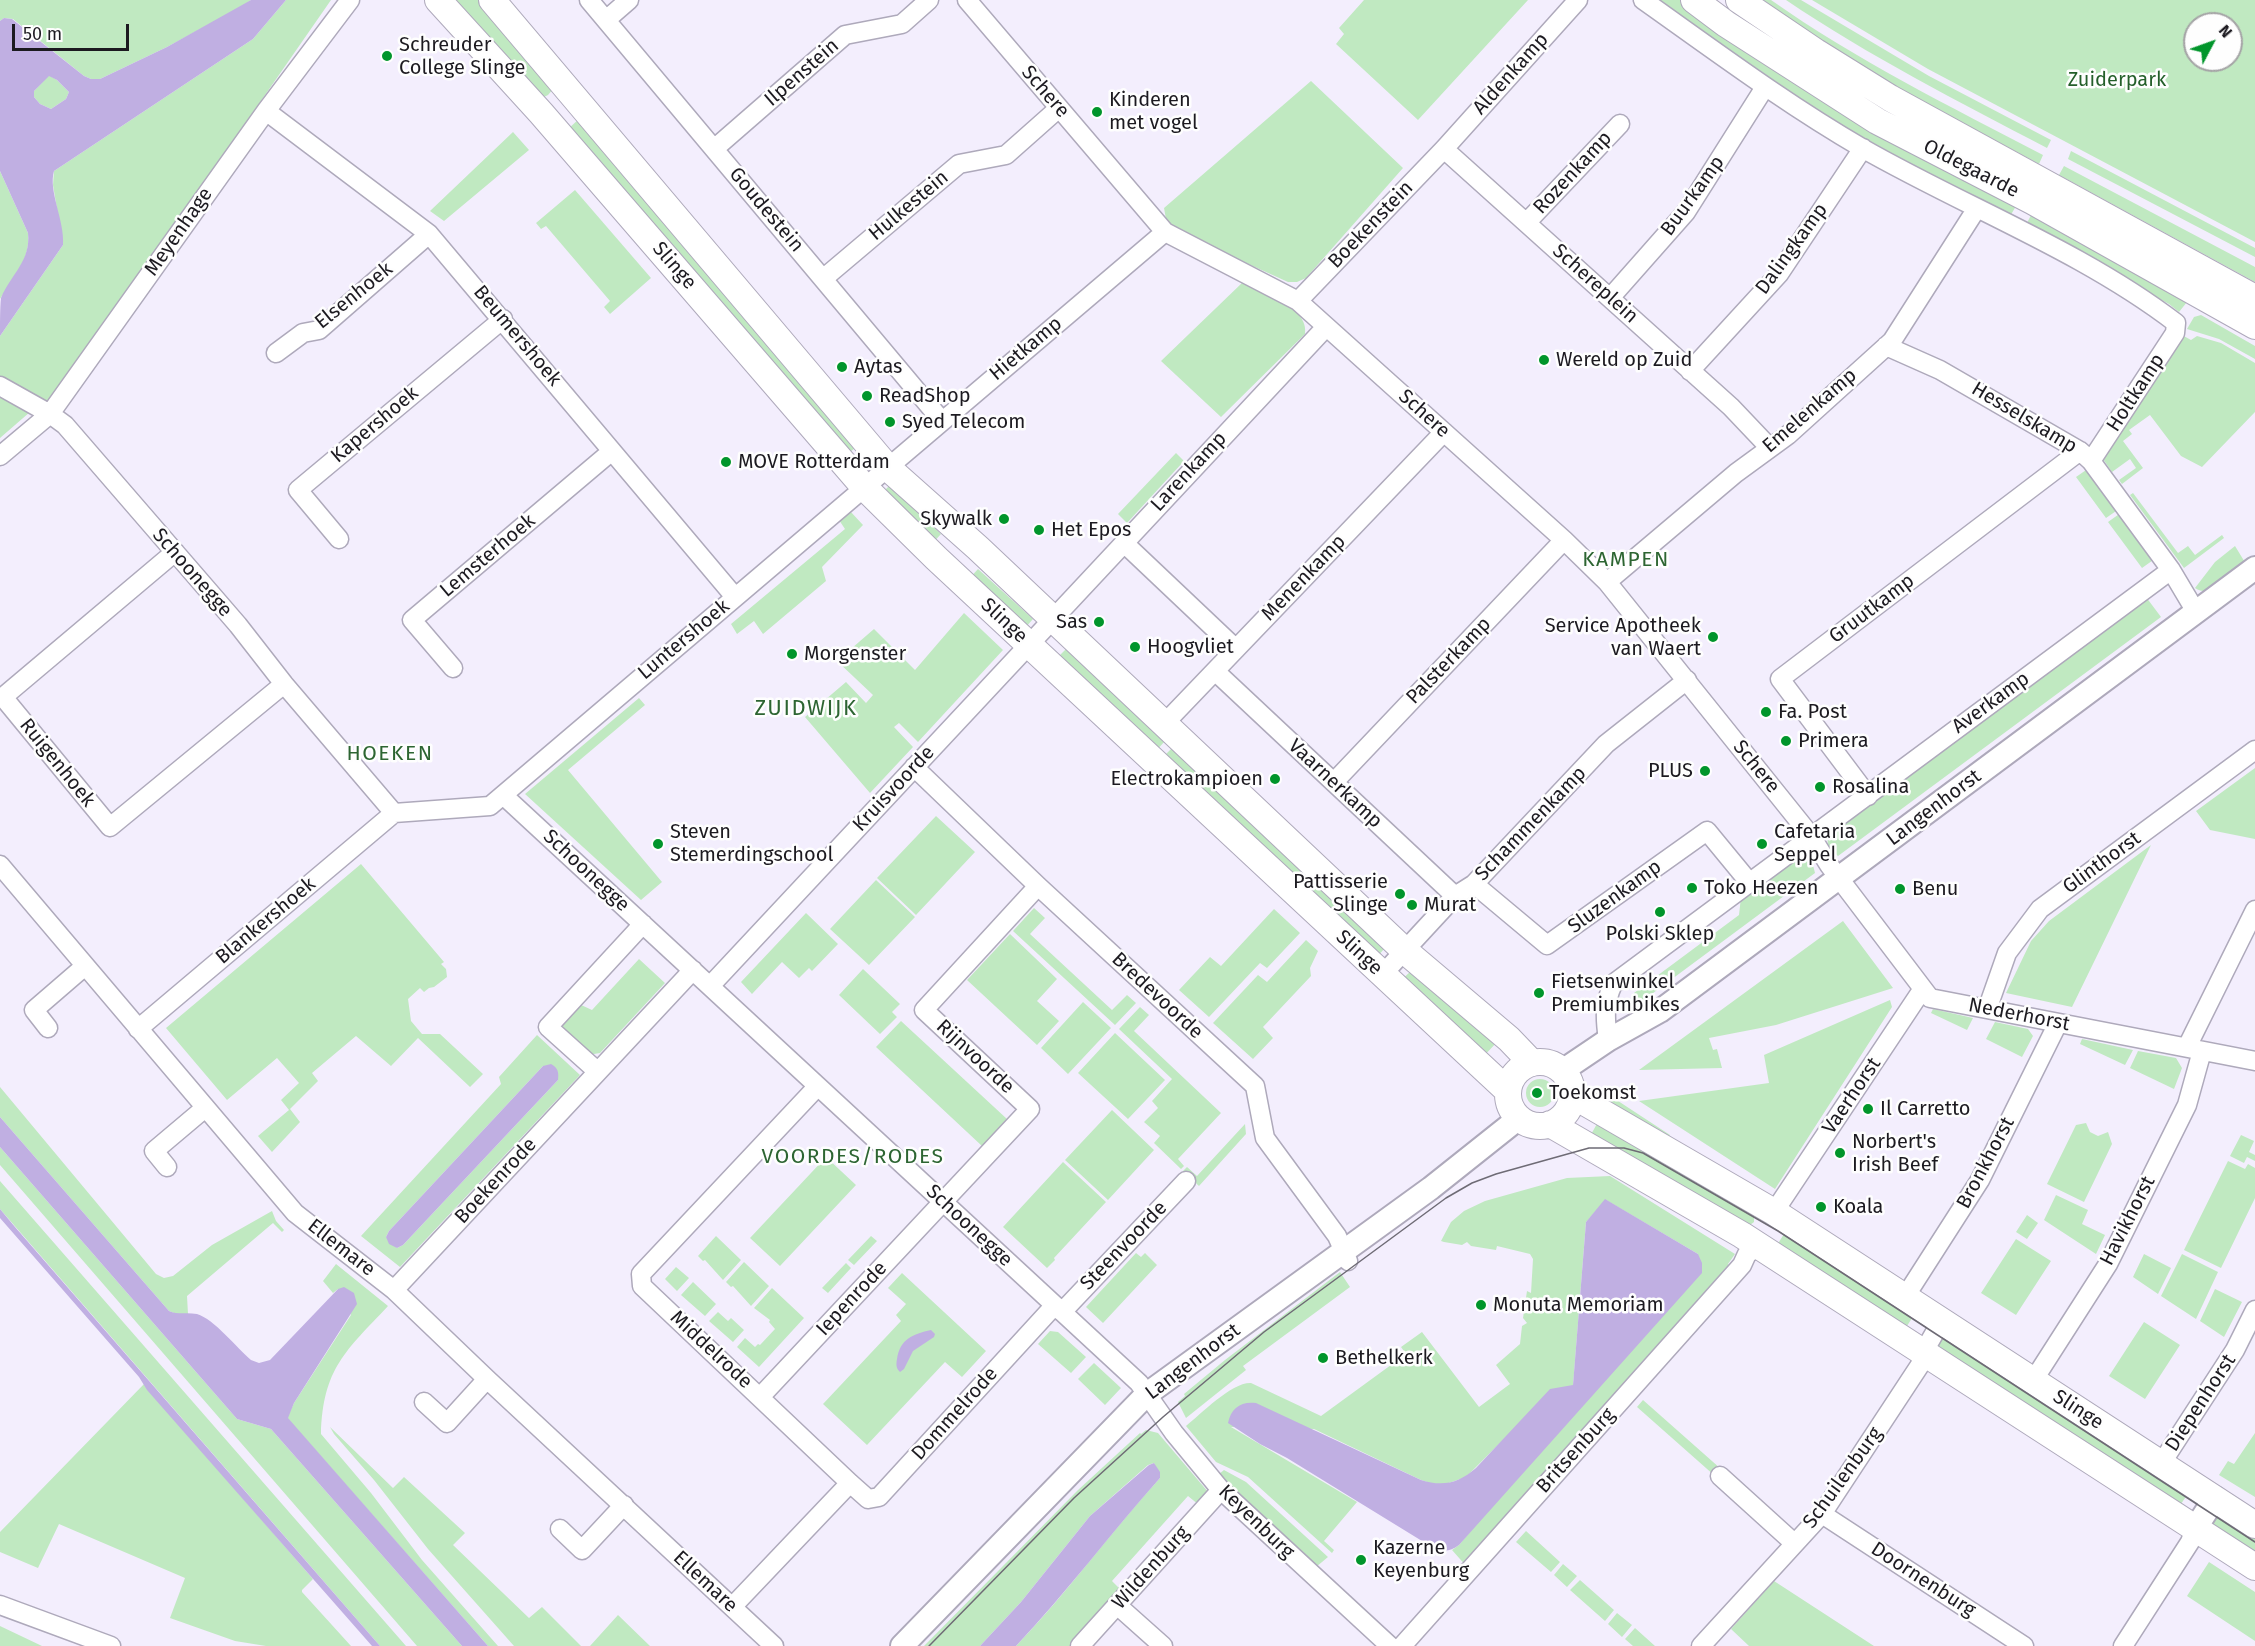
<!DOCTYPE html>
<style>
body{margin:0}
#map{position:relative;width:2255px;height:1646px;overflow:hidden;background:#f3eefd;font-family:"Fira Sans",sans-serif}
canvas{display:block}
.north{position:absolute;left:2183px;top:12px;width:60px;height:60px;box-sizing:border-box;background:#fefefe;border:2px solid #a4a3a5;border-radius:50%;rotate:49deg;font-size:16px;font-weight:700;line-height:24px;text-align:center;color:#1c1a20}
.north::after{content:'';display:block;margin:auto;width:21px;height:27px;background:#01952b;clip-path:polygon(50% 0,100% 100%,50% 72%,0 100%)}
.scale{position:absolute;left:12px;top:24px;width:117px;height:27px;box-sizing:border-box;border:3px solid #1c1a20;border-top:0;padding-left:8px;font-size:18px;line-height:21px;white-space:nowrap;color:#1c1a20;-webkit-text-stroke:4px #fefefe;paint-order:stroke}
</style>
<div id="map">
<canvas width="2255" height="1646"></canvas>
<div class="north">N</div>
<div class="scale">50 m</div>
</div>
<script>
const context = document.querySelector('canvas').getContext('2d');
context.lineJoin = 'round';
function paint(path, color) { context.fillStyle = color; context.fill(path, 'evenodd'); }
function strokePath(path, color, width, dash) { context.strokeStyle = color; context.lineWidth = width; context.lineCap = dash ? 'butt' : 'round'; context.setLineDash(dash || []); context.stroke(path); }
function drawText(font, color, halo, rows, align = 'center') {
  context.font = font + ' "Fira Sans",sans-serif'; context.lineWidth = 5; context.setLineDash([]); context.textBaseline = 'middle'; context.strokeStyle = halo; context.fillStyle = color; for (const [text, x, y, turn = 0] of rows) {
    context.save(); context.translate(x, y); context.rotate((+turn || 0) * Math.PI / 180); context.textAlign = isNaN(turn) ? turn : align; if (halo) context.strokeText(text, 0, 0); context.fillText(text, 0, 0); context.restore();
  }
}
const green = new Path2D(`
 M0 0H251L243 6 167 47 100 79H91L84 76 13 19 4 18 0 21Z
 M286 0H331L54 399 48 402 0 377V336L63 245 53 185 54 171 253 39Z
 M449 0H480L554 88 548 95 542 98Z
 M1364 0H1528L1418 120 1336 44 1344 34 1339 28Z
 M1658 0H1685L2019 201 2009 218 1866 142 1763 78Z
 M1760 0H1771C1856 60 1951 107 2043 155L2039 164 1913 96 1843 55Z
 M1786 0H1801L1929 76 2051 140 2047 148C1959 102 1869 56 1786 0Z
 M1812 0H2255V242L1928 69ZM2195 24H2231V60H2195Z
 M49 75 57 80 69 92 66 99 51 109 40 104 34 97V91Z
 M1311 81 1403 168 1306 278 1297 282H1288L1180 233 1166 219 1164 208Z
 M580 118 860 444 844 457 567 130Z
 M513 132 529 150 444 221 430 211Z
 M2071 151 2255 248V257L2068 159Z
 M2064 166 2255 267V282L2059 175Z
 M0 171 28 233C31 259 13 279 0 299Z
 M575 190 651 278 610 314 604 307 610 301 546 226 541 229 536 223Z
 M2034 209 2187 302 2179 312 2169 304 2027 226V223Z
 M1243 282C1262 292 1310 308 1305 334L1221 417 1161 361Z
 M2201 315 2255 346V359L2219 339 2187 329 2194 317Z
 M2182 335 2191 340 2197 336 2221 343 2255 363V412L2202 467 2181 456 2150 415 2129 430 2132 434 2123 441 2143 468 2122 484 2119 480 2136 468 2130 459 2112 472 2103 459Z
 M0 397 30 412 0 438Z
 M1176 453 1184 461 1127 523 1118 514Z
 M2089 468 2119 509 2106 518 2076 477Z
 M892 483 896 492 941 534 931 545 883 492Z
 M2133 493 2178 553 2188 546 2195 555 2222 535 2224 538 2184 568 2130 495Z
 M850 511 863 525 822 567 826 581 763 634 754 621 737 634 731 624 845 529 839 520Z
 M2122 512 2156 558 2142 568 2108 522Z
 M2235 546 2246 564C2232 576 2213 600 2195 588L2215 562Z
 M978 569 1033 619 1026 627 968 580Z
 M2146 597 2161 617 1838 856C1828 849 1825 842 1830 831Z
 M964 613 1003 650 918 742 899 723 894 727 913 747 870 793 805 717 846 682 866 703 873 695 837 661 874 629 915 670Z
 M1066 649 1165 741 1155 752 1056 659Z
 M639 698 645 705 568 770 662 882 641 900 525 794Z
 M1172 748 1385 948 1375 959 1161 759Z
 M2255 768V839L2210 830 2196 811Z
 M936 816 975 852 916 915 877 878Z
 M2151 845 2072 1007 2006 993 2031 941 2049 921Z
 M1800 856C1810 856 1813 863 1815 873L1641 1002 1634 993 1739 915 1741 897Z
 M361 864 444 962 441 964 446 969 447 977 434 987 429 988 424 992 420 988 408 999 411 1021 422 1034H440L483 1074 470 1087 418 1038 391 1066 356 1036 312 1073 318 1081 290 1109 300 1122 272 1152 258 1136 289 1110 281 1100 299 1083 277 1058 227 1100 166 1028Z
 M876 880 915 917 869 965 830 929Z
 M1034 908 1045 918 1030 934 1112 1010 1127 995 1136 1003 1115 1025 1013 931Z
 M1274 909 1300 933 1267 968 1260 963 1209 1017 1179 990 1210 957 1221 966Z
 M806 913 838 944 812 971 809 968 799 978 782 962 752 994 741 982Z
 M1843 921 1893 988 1776 1025 1709 1038 1713 1050 1717 1049 1722 1068 1639 1070Z
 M1010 934 1057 979 1037 1001 1059 1021 1037 1045 967 980Z
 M1306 940 1318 951 1310 968 1311 976 1263 1027 1273 1038 1253 1059 1213 1023 1258 975 1267 982Z
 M639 959 665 983 600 1053 588 1055 563 1032 562 1022 579 1004 592 1010Z
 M863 969 900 1004 892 1012 897 1017 880 1034 839 995Z
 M1411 971 1498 1041 1481 1059 1397 984Z
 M1890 1000 1892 1007 1775 1189 1639 1101 1769 1083 1764 1055Z
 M1083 1002 1111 1028 1068 1074 1041 1048Z
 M1140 1007 1149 1015 1134 1031 1221 1113 1178 1159 1184 1166 1181 1169 1154 1143 1160 1136 1144 1122 1158 1108 1152 1101 1172 1079 1119 1029Z
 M1933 1009 1973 1018 1967 1030 1931 1013Z
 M901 1021 1007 1119 982 1146 876 1047Z
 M1995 1022 2028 1029 2033 1036 2022 1057 1986 1039Z
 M1115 1033 1165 1080 1128 1119 1078 1073Z
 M537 1035 580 1075 400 1267 361 1236 501 1084 499 1077ZM543 1066 558 1080 403 1245 397 1248 386 1237 389 1231Z
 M2082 1039 2133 1050 2125 1065 2080 1044Z
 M2138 1051 2176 1058 2182 1068 2174 1089 2130 1068Z
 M1526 1093a14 14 0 1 1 28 0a14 14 0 1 1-28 0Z
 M0 1087 156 1274 164 1278 173 1276 212 1245 272 1211 276 1221 284 1230 282 1232 273 1223 187 1296 188 1314 179 1315 169 1311 0 1117Z
 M1612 1097 1670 1135 1665 1143 1606 1109Z
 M1112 1110 1154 1150 1108 1200 1065 1160Z
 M1599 1120 1754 1212V1222L1746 1228 1588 1140Z
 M2086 1123 2090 1132 2098 1136 2108 1132 2112 1144 2084 1202 2047 1184 2076 1125Z
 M1245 1124 1246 1134 1199 1186 1183 1171 1187 1167 1197 1176Z
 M2241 1135 2254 1141 2249 1152 2255 1155V1161L2247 1157 2244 1163 2230 1156Z
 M0 1147 237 1419 271 1429 462 1646H417L0 1165Z
 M826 1157 856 1185 780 1266 750 1238Z
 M2228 1161 2245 1169 2248 1164 2255 1168V1198L2221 1268 2184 1250Z
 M1063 1162 1106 1202 1054 1258 1055 1260 1047 1268 1003 1227Z
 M1610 1176 1735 1254 1728 1264 1733 1270 1467 1567 1452 1550 1459 1545 1698 1254 1606 1200 1586 1222 1573 1386 1498 1445 1466 1477 1446 1484H1433L1421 1480 1314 1429 1231 1427 1357 1502 1324 1541 1334 1550 1332 1553 1248 1477 1216 1462 1186 1426C1201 1414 1232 1382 1251 1383L1321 1416 1406 1354 1401 1347 1422 1332 1479 1407 1510 1384 1496 1365 1520 1344 1522 1326 1527 1323 1523 1318 1527 1291 1531 1293 1533 1259 1530 1254 1497 1246 1496 1250 1471 1246 1467 1242 1462 1245 1444 1242 1441 1241 1451 1222 1464 1211 1485 1201 1567 1178Z
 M0 1181 406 1646H380L0 1209Z
 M2056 1195 2088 1210 2082 1224 2105 1235 2096 1254 2044 1220Z
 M2027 1215 2038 1223 2027 1239 2016 1232Z
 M1789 1226 1917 1310 1902 1334 1774 1250Z
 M716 1236 741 1260 723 1280 705 1260 703 1261 698 1256Z
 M871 1236 877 1241 854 1265 848 1260Z
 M2016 1239 2051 1261 2016 1315 1981 1293Z
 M1136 1253 1141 1257 1145 1253 1157 1265 1103 1323 1086 1307Z
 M2144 1254 2171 1268 2158 1294 2133 1277Z
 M2182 1254 2218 1272 2196 1319 2161 1296Z
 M744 1262 769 1286 751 1306 733 1286 731 1287 726 1282Z
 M846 1263 851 1268 828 1293 822 1288Z
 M336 1264 388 1306C346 1351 323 1368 321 1434L371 1493 422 1560 498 1646H488L287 1418 294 1403 351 1315 338 1289 333 1293 323 1281Z
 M676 1267 689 1278 677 1291 665 1279Z
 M1340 1272 1350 1287 1243 1366 1246 1370 1186 1418 1178 1402 1185 1396 1184 1394 1225 1360Z
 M902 1273 986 1351 962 1377 945 1362 867 1445 823 1404 901 1321 896 1315 906 1304 888 1288Z
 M693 1282 716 1304 705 1316 681 1295Z
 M772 1288 804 1318 759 1367 737 1347 745 1338 755 1347 758 1344 760 1345 775 1329 769 1322 770 1320 754 1308Z
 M2215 1289 2242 1302 2224 1337 2200 1321Z
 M718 1312 728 1321 731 1318 744 1330 733 1342 709 1321Z
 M2144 1322 2180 1345 2145 1399 2109 1376Z
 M1050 1331 1058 1332 1086 1357 1071 1373 1038 1344Z
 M1942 1336 2192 1488 2176 1511 1936 1346Z
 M1094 1363 1121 1388 1105 1405 1078 1379Z
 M144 1384 313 1579 302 1590V1592L351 1646H266L235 1641 170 1618 185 1578 59 1524 38 1568 0 1552V1532Z
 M1643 1400 1721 1469 1715 1476 1637 1407Z
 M330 1427 393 1488 404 1477 465 1533 453 1545 529 1618 542 1607 581 1646H514L428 1549 374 1480 334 1434Z
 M1146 1430 1158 1433 1209 1493 1199 1505 1188 1496 1112 1581 1122 1591 1073 1646H1016C1067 1593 1110 1533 1160 1478L1154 1463 1148 1465 1090 1516 1021 1602 980 1646H924L1078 1490 1140 1433 1141 1434Z
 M2255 1433V1497L2219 1475 2228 1461 2234 1464Z
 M1224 1470 1246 1482 1328 1557 1316 1567 1240 1498 1219 1474Z
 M2225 1512 2255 1531V1562L2209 1524 2215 1515Z
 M1526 1531 1560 1562 1551 1572 1516 1542Z
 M2209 1562 2255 1592V1641L2187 1596Z
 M1563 1564 1577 1576 1567 1587 1554 1575Z
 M1580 1580 1614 1610 1605 1621 1570 1590Z
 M1774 1581 1874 1646H1749L1731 1629Z
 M1617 1613 1632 1625 1622 1637 1608 1624Z
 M618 1615 650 1646H590Z
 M0 1626 42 1646H0Z
 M1635 1628 1655 1646H1633L1625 1639Z`);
const water = new Path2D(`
 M251 0H286L253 39 54 171C48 191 65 221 63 245L0 336C0 325 0 307 1 298 11 274 31 261 28 233L0 171V21L4 18 12 19 84 76 91 79H100L167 47ZM49 76 57 80 69 92 66 99 51 109 40 104 34 97V91Z
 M551 1064C558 1068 559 1072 558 1080L403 1245 397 1248 389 1244 386 1237 389 1231 543 1066Z
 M0 1117 169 1311C178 1315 187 1312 197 1314 214 1319 237 1348 251 1360L259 1363 270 1360 338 1289 344 1287 354 1293 357 1304 294 1403 288 1418 488 1646H462L271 1429 237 1419 0 1147Z
 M1605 1199 1698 1254 1702 1263V1273L1459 1545C1451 1551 1445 1552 1435 1549L1287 1458 1260 1444 1228 1423C1231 1408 1241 1401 1256 1403L1421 1480C1443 1487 1459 1483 1476 1468L1550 1389 1573 1385 1586 1222Z
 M0 1209 15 1227 380 1646H372L147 1390 139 1377 0 1218Z
 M931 1330 935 1334 934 1337 913 1351 904 1369 900 1372C896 1368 896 1365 897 1359 900 1339 913 1334 931 1330Z
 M1154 1463 1160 1472V1478C1111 1533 1067 1592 1016 1646H980L1021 1602 1090 1516 1149 1465Z`);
const minor = new Path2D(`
 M589 0 942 421
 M967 0 1165 232 1298 301 1564 540 1607 582 1811 836 1829 865 1930 998 2255 1061
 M1643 0C1715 51 1786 104 1862 148 1965 207 2082 251 2176 323L2175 333 2091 461
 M606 20 629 0
 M266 111 429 234 735 597
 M714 149 845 35 902 24 929 0
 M1444 149 1731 407 1769 447
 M1527 222 1620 124
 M824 278 959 164 1006 155 1059 108
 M1610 298 1686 212 1765 87
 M1298 301 1444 149 1578 0
 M1886 346 1940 370 2080 451 2091 461 2171 570 2196 612
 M276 353 303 333 319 330 429 234
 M1690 371 1779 274 1863 148
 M0 386 50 414 65 425 238 625 284 684 394 813 490 806 1165 232
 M0 456 50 414 266 111 350 0
 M339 539 298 490 503 319
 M1124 543 1236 649
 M175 552 3 697 110 827 284 684
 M1607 582 1736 473 1788 435 1892 341 1977 208
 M453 668 412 620 612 451
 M1216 672 1455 896
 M1164 724 1444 432
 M914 767 1038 886 1255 1086 1265 1138 1337 1236 1348 1261
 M1334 782 1564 540
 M503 795 1139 1383 1174 1433 1221 1490 1390 1646
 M1868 796 1780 679 2080 451
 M0 865 295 1213 394 1290 487 1379 774 1646
 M1474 884 1547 945 1707 831 1749 882
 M1382 975 1455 896 1474 884 1606 744 1687 680
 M710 986 1326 327
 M1988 1007 2007 953 2040 909 2255 750
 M48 1028 34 1010 85 966
 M138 1029 394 813
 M1608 1040C1605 1019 1604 1003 1613 984L2171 570
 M2187 1047 2255 910
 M597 1071 548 1027 643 924
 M817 1087 641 1274 642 1286 850 1483 868 1499 879 1497 1054 1306
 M167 1167 154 1151 205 1108
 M1774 1212 1922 990
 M394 1290 693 970
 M1905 1297 1980 1180 2058 1023
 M1062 1312 1186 1181
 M2033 1381 2108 1264 2187 1105 2202 1051
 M761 1396 1030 1109 924 1010 1038 886
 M424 1402 447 1423 487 1379
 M2161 1464 2235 1350 2255 1310
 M1720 1476 1794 1543
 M1822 1514 2024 1646
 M560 1529 582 1550 624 1505
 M0 1605 111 1646
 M1117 1605 1163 1646
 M732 1607 850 1483
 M1080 1646 1221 1490
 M1402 1646 1742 1265 1747 1254 1759 1246
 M1701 1646 1822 1514 1920 1365 1923 1353 1942 1320
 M2123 1646 2190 1542 2195 1529`);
const tertiary = new Path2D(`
 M1562 1071 1608 1040 1660 1011 2255 568
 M2195 1529 2215 1498
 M902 1646 1147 1394 1431 1188 1519 1118`);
const secondary = new Path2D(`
 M438 0 541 113 865 488 936 558 1508 1091
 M492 0 888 468 978 548 1405 951 1509 1039 1532 1063
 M1694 0 1726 24 1877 121 2032 201 2255 326
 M1739 0 1816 52 1890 98 2255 298
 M1508 1094a32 32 0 1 1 64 0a32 32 0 1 1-64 0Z
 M1572 1095 1774 1212 2255 1525
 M1550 1124 1742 1235 2255 1567`);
const tram = new Path2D(`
 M929 1646 1074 1498 1163 1417 1264 1332 1446 1198 1472 1183 1496 1174 1589 1148H1624L1643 1153 1778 1231 2255 1542`);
const markers = [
 [387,56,6,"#01952b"],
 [1097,112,6,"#01952b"],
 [1544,360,6,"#01952b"],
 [842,367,6,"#01952b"],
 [867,396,6,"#01952b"],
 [890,422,6,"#01952b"],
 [726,462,6,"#01952b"],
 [1004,519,6,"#01952b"],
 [1039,530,6,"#01952b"],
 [1099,622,6,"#01952b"],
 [1713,637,6,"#01952b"],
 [1135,647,6,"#01952b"],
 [792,654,6,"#01952b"],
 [1766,712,6,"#01952b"],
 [1786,741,6,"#01952b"],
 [1705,771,6,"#01952b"],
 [1275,779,6,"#01952b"],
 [1820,787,6,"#01952b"],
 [658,844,6,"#01952b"],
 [1762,844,6,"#01952b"],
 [1692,888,6,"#01952b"],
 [1900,889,6,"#01952b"],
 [1400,894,6,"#01952b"],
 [1412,905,6,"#01952b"],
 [1660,912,6,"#01952b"],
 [1539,993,6,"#01952b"],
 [1537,1093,6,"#01952b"],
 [1868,1109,6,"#01952b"],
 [1840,1153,6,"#01952b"],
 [1821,1207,6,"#01952b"],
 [1481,1305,6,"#01952b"],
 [1323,1358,6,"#01952b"],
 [1361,1560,6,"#01952b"]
];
const poiNames = [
 ["Schreuder",399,45],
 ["College Slinge",399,68],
 ["Kinderen",1109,100],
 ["met vogel",1109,123],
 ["Wereld op Zuid",1556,360],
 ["Aytas",854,367],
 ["ReadShop",879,396],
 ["Syed Telecom",902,422],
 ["MOVE Rotterdam",738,462],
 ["Skywalk",992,519,"right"],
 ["Het Epos",1051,530],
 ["Sas",1087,622,"right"],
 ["Service Apotheek",1701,626,"right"],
 ["van Waert",1701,649,"right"],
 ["Hoogvliet",1147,647],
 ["Morgenster",804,654],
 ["Fa. Post",1778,712],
 ["Primera",1798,741],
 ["PLUS",1693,771,"right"],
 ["Electrokampioen",1263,779,"right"],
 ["Rosalina",1832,787],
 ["Steven",670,832],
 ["Stemerdingschool",670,855],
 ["Cafetaria",1774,832],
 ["Seppel",1774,855],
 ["Pattisserie",1388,882,"right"],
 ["Slinge",1388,905,"right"],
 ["Toko Heezen",1704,888],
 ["Benu",1912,889],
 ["Murat",1424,905],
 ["Polski Sklep",1660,934,"center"],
 ["Fietsenwinkel",1551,982],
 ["Premiumbikes",1551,1005],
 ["Toekomst",1549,1093],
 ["Il Carretto",1880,1109],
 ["Norbert's",1852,1142],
 ["Irish Beef",1852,1165],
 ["Koala",1833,1207],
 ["Monuta Memoriam",1493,1305],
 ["Bethelkerk",1335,1358],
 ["Kazerne",1373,1548],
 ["Keyenburg",1373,1571]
];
const streetNames = [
 ["Ilpenstein",802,73,-41],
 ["Aldenkamp",1511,74,-48],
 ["Schere",1045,92,49],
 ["Oldegaarde",1971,169,27],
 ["Rozenkamp",1573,173,-47],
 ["Buurkamp",1693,196,-54],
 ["Hulkestein",909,206,-40],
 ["Goudestein",766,210,50],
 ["Boekenstein",1371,225,-46],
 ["Meyenhage",179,232,-55],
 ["Dalingkamp",1792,249,-54],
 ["Slinge",674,266,49],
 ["Schereplein",1595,284,42],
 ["Elsenhoek",354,296,-39],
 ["Beumershoek",517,336,50],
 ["Hietkamp",1026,349,-40],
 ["Holtkamp",2136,393,-57],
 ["Emelenkamp",1810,411,-41],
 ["Schere",1424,414,42],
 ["Hesselskamp",2024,418,31],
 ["Kapershoek",375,425,-40],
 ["Larenkamp",1189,472,-47],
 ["Lemsterhoek",488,556,-40],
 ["Schoonegge",192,573,49],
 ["Menenkamp",1304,578,-46],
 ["Gruutkamp",1872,609,-37],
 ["Slinge",1004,621,43],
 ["Luntershoek",684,640,-40],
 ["Palsterkamp",1449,661,-46],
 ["Averkamp",1991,703,-36],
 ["Ruigenhoek",57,763,51],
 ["Schere",1756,767,51],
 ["Vaarnerkamp",1335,784,43],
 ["Kruisvoorde",894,789,-47],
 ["Langenhorst",1934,808,-37],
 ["Schammenkamp",1531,824,-46],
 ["Glinthorst",2102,863,-36],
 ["Schoonegge",586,871,43],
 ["Sluzenkamp",1615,897,-36],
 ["Blankershoek",266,921,-40],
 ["Slinge",1359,953,43],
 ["Bredevoorde",1157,996,43],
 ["Nederhorst",2019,1015,11],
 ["Rijnvoorde",975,1057,43],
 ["Vaerhorst",1852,1096,-56],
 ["Bronkhorst",1986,1163,-62],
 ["Boekenrode",496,1181,-47],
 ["Havikhorst",2128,1221,-63],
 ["Schoonegge",969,1226,43],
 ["Steenvoorde",1124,1246,-46],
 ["Ellemare",341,1248,38],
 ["Iepenrode",852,1299,-47],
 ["Middelrode",711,1350,43],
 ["Langenhorst",1193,1362,-37],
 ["Diepenhorst",2201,1403,-57],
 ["Slinge",2078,1410,33],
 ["Dommelrode",955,1414,-48],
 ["Britsenburg",1576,1451,-48],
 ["Schuilenburg",1843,1478,-54],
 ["Keyenburg",1256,1522,44],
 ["Wildenburg",1151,1568,-48],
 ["Doornenburg",1923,1580,33],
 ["Ellemare",705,1582,43]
];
const parkNames = [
 ["Zuiderpark",2117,80]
];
const neighbourhoodNames = [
 ["KAMPEN",1626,560],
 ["HOEKEN",390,754],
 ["VOORDES/RODES",853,1157]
];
const quarterNames = [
 ["ZUIDWIJK",806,709]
];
paint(green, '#c0e9c1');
paint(water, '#c0afe2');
strokePath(minor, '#aea9bb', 21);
strokePath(tertiary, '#aea9bb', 26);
strokePath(secondary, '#aea9bb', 28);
strokePath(minor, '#fff', 18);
strokePath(tertiary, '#fff', 22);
strokePath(secondary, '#fff', 26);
strokePath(tram, '#6e6b75', 1.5);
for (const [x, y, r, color] of markers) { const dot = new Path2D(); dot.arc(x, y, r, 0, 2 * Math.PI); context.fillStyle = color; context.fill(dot); strokePath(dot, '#fefefe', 2); }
drawText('20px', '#1c1a20', '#fefefe', poiNames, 'left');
drawText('20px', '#1c1a20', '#fefefe', streetNames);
drawText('20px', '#245f2a', '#fefefe', parkNames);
context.letterSpacing = '1.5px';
drawText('21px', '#2d6532', '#fefefe', neighbourhoodNames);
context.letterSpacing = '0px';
context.letterSpacing = '1.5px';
drawText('22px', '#2d6532', '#fefefe', quarterNames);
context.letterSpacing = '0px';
</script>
